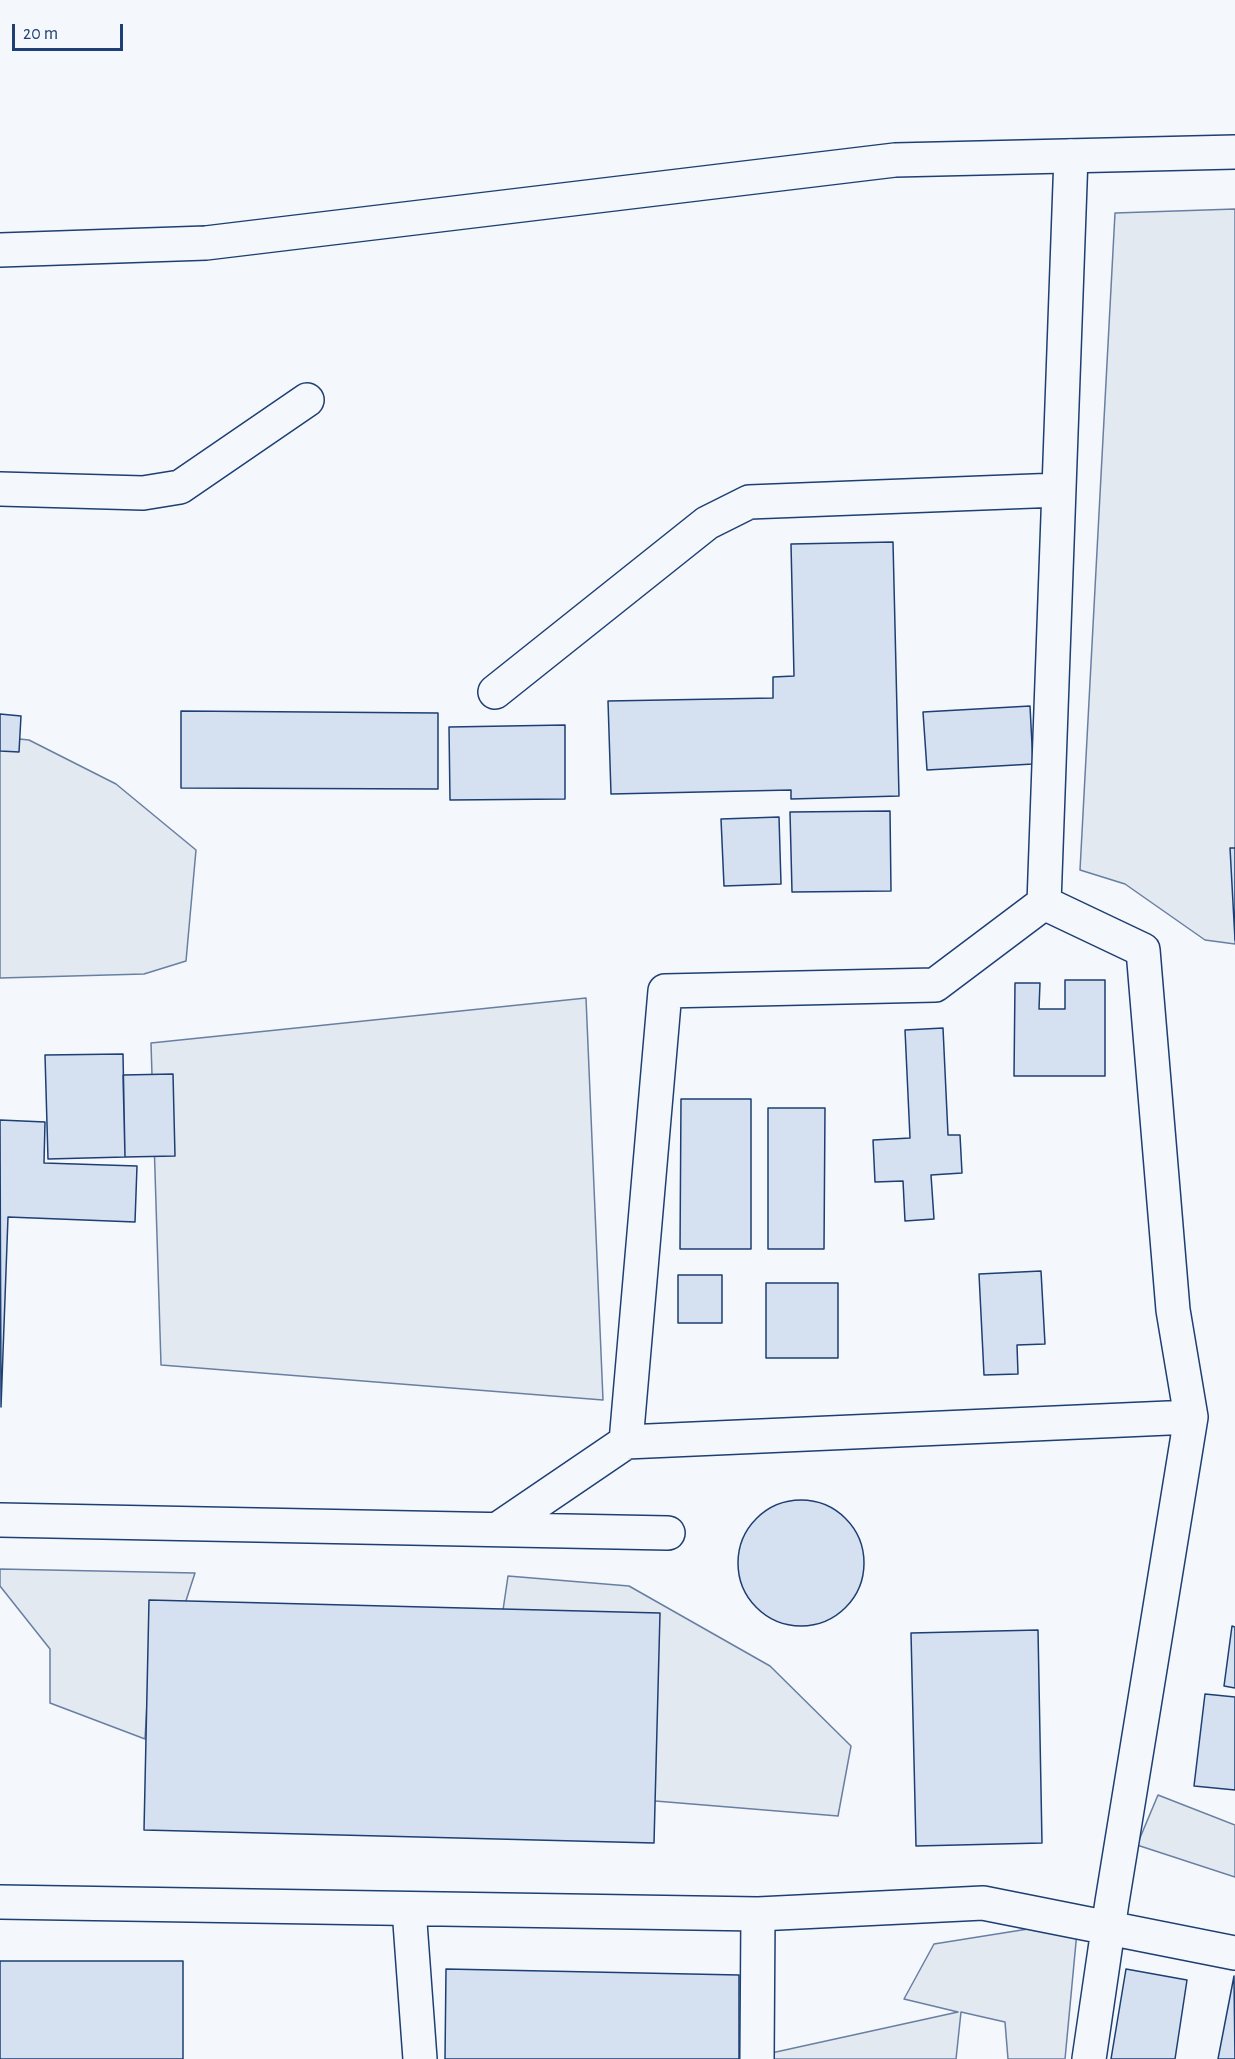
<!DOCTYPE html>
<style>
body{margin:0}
#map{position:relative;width:1235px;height:2059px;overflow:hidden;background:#f4f7fb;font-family:"Alegreya Sans",sans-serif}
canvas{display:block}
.scale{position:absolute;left:12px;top:24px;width:111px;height:27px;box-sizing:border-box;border:3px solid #1d3f73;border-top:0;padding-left:8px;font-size:18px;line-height:21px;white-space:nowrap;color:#1d3f73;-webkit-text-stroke:4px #f4f7fb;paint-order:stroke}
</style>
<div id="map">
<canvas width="1235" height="2059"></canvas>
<div class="scale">20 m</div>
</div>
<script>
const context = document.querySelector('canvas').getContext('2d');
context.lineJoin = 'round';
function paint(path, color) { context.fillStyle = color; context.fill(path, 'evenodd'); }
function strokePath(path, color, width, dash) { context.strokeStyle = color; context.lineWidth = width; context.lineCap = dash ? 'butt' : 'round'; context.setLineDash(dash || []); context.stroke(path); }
const green = new Path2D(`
 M1235 209V944L1205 940 1125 884 1080 870 1115 213Z
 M0 737 29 740 116 784 196 850 186 961 144 974 0 978Z
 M586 998 603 1400 161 1365 151 1043Z
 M0 1569 195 1573 181 1616 148 1686 145 1739 50 1703V1649L0 1586Z
 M508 1576 629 1586 770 1666 851 1746 838 1816 643 1800 485 1733Z
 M1158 1795 1235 1825V1877L1137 1845Z
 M1078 1921 1065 2059H1008L1005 2022 961 2012 956 2059H744L958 2012 904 1999 934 1944Z`);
const building = new Path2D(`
 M893 542 899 796 791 799V790L611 794 608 701 773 698V677L794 676 791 544Z
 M1030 706 1033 764 927 770 923 712Z
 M181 711 438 713V789L181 788Z
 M0 714 21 716 19 752 0 751Z
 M565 725V799L450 800 449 727Z
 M890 811 891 891 792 892 790 812Z
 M779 817 781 884 724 886 721 819Z
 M1230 848H1235V940Z
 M1065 980H1105V1076H1014L1015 983H1040L1039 1009H1065Z
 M943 1028 948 1135H960L962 1173 931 1175 934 1219 905 1221 903 1181 875 1182 873 1140 910 1138 905 1030Z
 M123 1054 125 1157 48 1159 45 1055Z
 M173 1074 175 1156 125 1157 123 1075Z
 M681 1099H751V1249H680Z
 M768 1108H825L824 1249H768Z
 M0 1120 45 1122 44 1163 137 1166 135 1222 8 1217 1 1407Z
 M1041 1271 1045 1344 1017 1345 1018 1374 984 1375 979 1274Z
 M678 1275H722V1323H678Z
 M766 1283H838V1358H766Z
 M738 1563a63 63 0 1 1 126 0a63 63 0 1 1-126 0Z
 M149 1600 660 1613 654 1843 144 1830Z
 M1232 1626 1235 1627V1688L1224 1686Z
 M1038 1630 1042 1843 916 1846 911 1633Z
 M1205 1694 1235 1697V1790L1194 1786Z
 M0 1961H183V2059H0Z
 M446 1969 739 1975V2059H445Z
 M1126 1969 1187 1980 1175 2059H1111Z
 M1234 1976 1235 2059H1218Z`);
const street = new Path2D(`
 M1071 156 1044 903 1143 950 1173 1310 1191 1417 1112 1902 1089 2059
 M0 489 143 493 180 487 307 400
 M495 692 707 523 749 502 1059 490
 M626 1442 1191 1417
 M0 1520 668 1533
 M498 1529 626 1442 665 991 935 985 1044 903
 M0 1902 758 1914 983 1903 1235 1953
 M409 1909 420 2059
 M757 2059 758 1914`);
const primary = new Path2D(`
 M0 250 206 243 895 160 1235 152`);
paint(green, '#e3e9f0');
strokePath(green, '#687fa3', 1.5);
paint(building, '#d5e0f0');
strokePath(building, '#1d3f73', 1.5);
strokePath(street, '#1d3f73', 36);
strokePath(primary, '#1d3f73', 36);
strokePath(street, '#f4f7fb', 33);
strokePath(primary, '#f4f7fb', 33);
</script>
